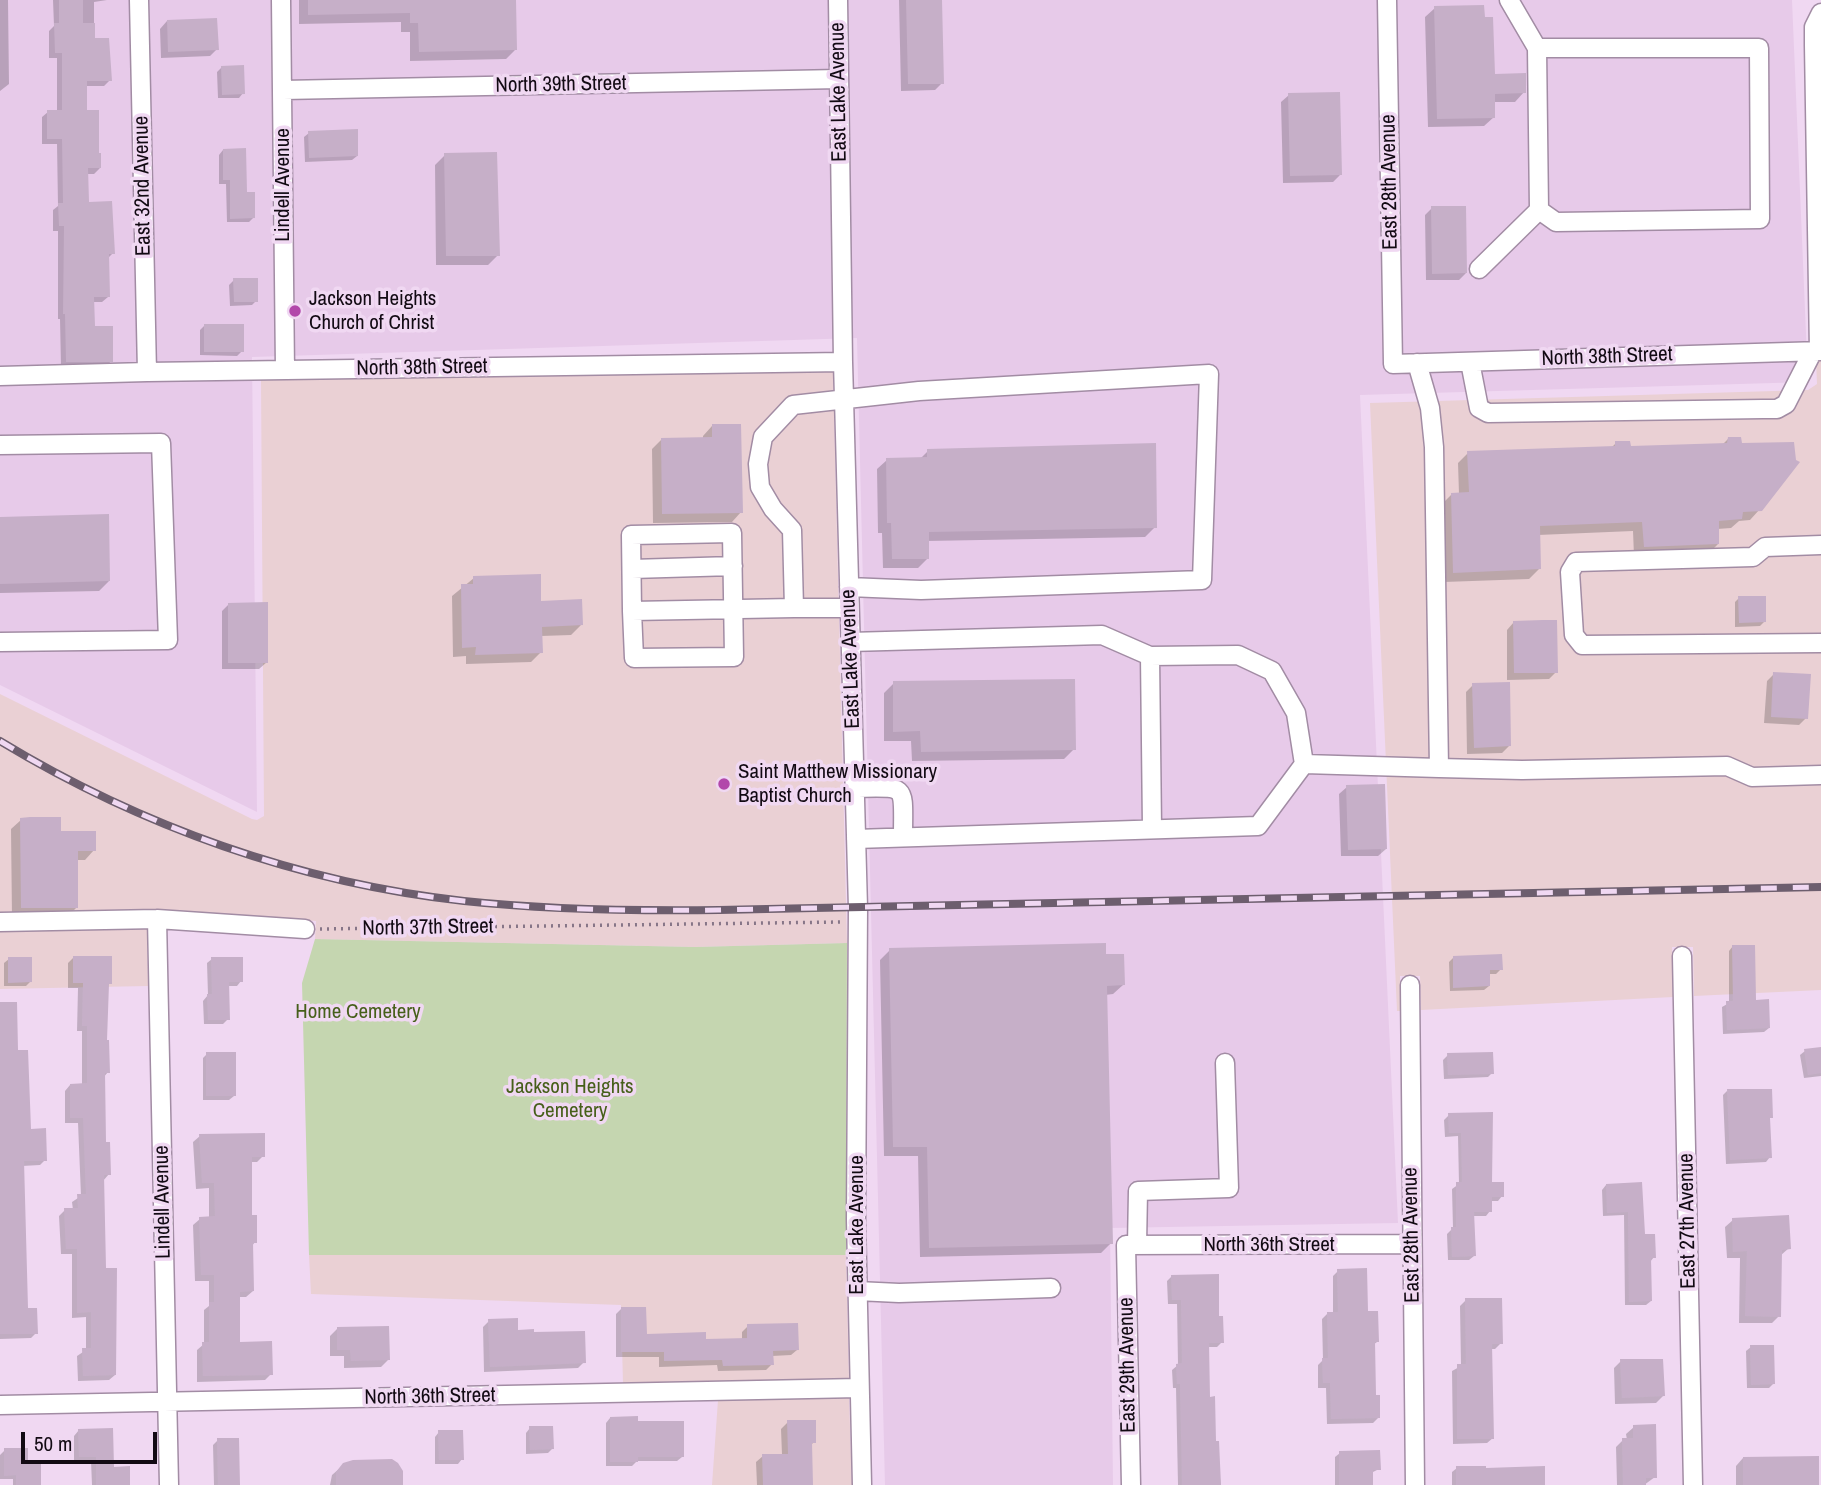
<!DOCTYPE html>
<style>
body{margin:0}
#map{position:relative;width:1821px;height:1485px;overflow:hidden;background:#f0d8f2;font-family:"Archivo Narrow",sans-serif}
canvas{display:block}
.scale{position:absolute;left:21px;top:1432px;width:136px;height:32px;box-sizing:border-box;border:4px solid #120a13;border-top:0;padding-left:9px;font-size:21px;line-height:24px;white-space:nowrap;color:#120a13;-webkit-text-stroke:5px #f0d8f2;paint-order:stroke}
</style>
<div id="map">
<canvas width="1821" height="1485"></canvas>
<div class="scale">50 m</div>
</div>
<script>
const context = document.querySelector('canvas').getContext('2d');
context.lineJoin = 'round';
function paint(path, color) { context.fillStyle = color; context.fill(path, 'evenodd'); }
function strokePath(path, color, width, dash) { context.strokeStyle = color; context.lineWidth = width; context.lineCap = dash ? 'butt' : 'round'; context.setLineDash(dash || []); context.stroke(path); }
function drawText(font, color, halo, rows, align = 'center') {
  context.font = font + ' "Archivo Narrow",sans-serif'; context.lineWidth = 7; context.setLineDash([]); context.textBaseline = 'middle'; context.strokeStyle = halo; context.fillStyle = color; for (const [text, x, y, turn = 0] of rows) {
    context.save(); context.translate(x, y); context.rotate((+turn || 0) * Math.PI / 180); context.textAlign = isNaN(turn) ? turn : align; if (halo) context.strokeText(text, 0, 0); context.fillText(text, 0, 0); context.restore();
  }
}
const commercial = new Path2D(`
 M1816 360H1821V990L1694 996 1693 947H1672L1673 997 1421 1010 1420 976H1400V1011H1397L1370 403 1808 390 1817 384Z
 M833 372 847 943 695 947 315 939 316 921 167 910 0 912V694L252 819 257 820 264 816 261 380Z
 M147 929 148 986 0 989V931Z
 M309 1255H846L849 1379 623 1384 621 1305 311 1294Z
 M849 1398 852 1485H712L718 1400Z`);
const built = new Path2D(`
 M0 0H1792L1808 382 1360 395 1398 1223 1110 1228 1113 1485H885L857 338 252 357 257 812 0 685Z`);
const green = new Path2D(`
 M315 939 695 947 847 943 846 1255H309L302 983Z`);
const shadow = new Path2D(`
 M0 0H8L9 84 0 91Z
 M53 0H107L94 2V40L110 80 104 86H85V112L100 168 94 174H87V204L113 253 107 259 108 297 102 302H92L93 328 111 361 106 367H61L60 319H58V231H53V210L58 206 57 144H42V117L48 112H57V58H49V31L54 26Z
 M299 0H514L515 50 506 59 410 61V32H401V22L299 24Z
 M899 0H940L942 83 935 90 901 91Z
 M1435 8 1493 76 1524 92 1515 102H1493L1494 117 1484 126 1428 127 1425 17Z
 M167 21 217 49 210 56 161 58 160 29Z
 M222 67 243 93 239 98H218L217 72Z
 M1289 95 1340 175 1333 182 1283 183 1281 102Z
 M309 133 357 156 352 160 305 162 304 137Z
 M223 150 245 194 254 217 249 222H227L226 184H219V155Z
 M445 155 498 255 488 265H436L435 165Z
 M1432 208 1466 273 1459 280H1426L1425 215Z
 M234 280 256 301 252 305 230 306 229 285Z
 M205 325 242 351 237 356 200 355V330Z
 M712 426 741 512 732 522 653 523 652 449 662 439H703V436Z
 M1728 439 1760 509 1750 520 1739 521 1731 528 1717 529 1718 544 1708 554 1634 556 1633 531 1538 535 1539 569 1529 579 1444 582 1441 505 1451 495 1459 494 1458 463 1468 453 1611 448 1616 443 1629 447 1722 445Z
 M928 451 1155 527 1145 537 927 541 928 558 918 568H883L882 533H878L877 469 887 460 920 459Z
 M0 519 109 581 99 591 0 593Z
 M474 578 540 602 581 625 571 635 541 636V652L531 662 466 664V656L453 657 452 596Z
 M1739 598 1764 622 1760 626 1735 627V602Z
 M229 604 267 662 259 669H222V611Z
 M1514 622 1556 672 1549 679 1507 680V630Z
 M1774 674 1806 718 1799 725 1764 723 1767 681Z
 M894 683 1074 749 1064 759 912 761 911 741H884V693Z
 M1473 685 1509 746 1502 753 1467 754 1466 692Z
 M1347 787 1386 849 1378 856H1341L1339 794Z
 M21 820 59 833 94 850 85 860H76L77 907 67 917 12 918 11 829Z
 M1733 946 1755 1002 1769 1028 1764 1032 1723 1034 1722 1007 1729 1003V951Z
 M890 950 1105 956 1123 985 1113 994 1105 995 1111 1243 1101 1253 920 1257 918 1156H884L880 960Z
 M74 957 110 983 107 986 105 1042 108 1072 103 1078 104 1144 109 1174 103 1181 105 1270 115 1375 109 1380 78 1381 77 1356 86 1350V1317L72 1318V1254H61L59 1216 65 1210H73L72 1202 81 1196 78 1123H65V1091L70 1085H82V1031H77L78 988H68V963Z
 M1454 957 1501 969 1496 974H1489V986L1484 990 1450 991 1449 962Z
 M9 959 30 982 26 986H4V963Z
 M212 959 241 981 237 986H227L228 1019 223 1024H204L203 1001 208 995 207 963Z
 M0 1004 16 1052 29 1130 45 1160 40 1165 22 1166 27 1310 36 1333 31 1338 0 1339Z
 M1821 1049V1076L1804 1078 1800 1055 1805 1051Z
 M207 1054 234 1096 229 1100H203V1058Z
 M1448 1055 1492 1073 1488 1077 1444 1079 1443 1060Z
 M1727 1091 1771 1117 1769 1119 1770 1157 1766 1162 1726 1164 1723 1095Z
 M1491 1114V1184L1502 1196 1498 1201H1490V1211L1486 1216H1473L1474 1256 1469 1260H1448L1447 1234 1453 1228 1452 1189 1459 1184 1458 1136 1445 1137 1444 1120 1449 1115Z
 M200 1136 263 1156 257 1162H250L251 1217 255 1242 252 1246 253 1291 246 1297H238L239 1343 271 1374 265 1380 197 1382V1350L204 1344V1310L209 1306V1281H195L193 1225 200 1219 209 1218V1188L196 1189 193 1142Z
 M1641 1184 1643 1236 1654 1257 1650 1262 1651 1301 1646 1305H1625L1624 1215 1603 1216 1602 1190 1606 1185Z
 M1733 1220 1789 1248 1780 1256 1779 1316 1772 1323H1739L1740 1258H1727L1725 1227Z
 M1338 1271 1366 1313 1377 1342 1373 1345 1374 1397 1379 1417 1373 1423 1327 1424 1326 1388H1318V1365L1323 1360 1322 1319 1328 1313H1333V1276Z
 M1172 1276 1218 1318 1222 1342 1217 1347H1207L1208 1398 1221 1485H1178L1176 1388H1173L1172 1370 1178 1365 1177 1304H1168L1167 1281Z
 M1466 1300 1501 1343 1495 1349H1491L1493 1438 1487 1443 1453 1444 1452 1371 1461 1366 1460 1306Z
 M622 1308 645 1336 704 1341 742 1340V1332L748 1326 797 1350 791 1355 772 1356V1364L766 1370 718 1371 717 1365 659 1367V1357H616V1314Z
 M489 1321 517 1332 584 1362 578 1368 484 1372 483 1327Z
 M337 1329 388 1360 381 1367 344 1368V1356H330V1336Z
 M1751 1347 1773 1384 1769 1388H1747L1746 1351Z
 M1621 1361 1663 1396 1656 1403 1615 1404 1614 1368Z
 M610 1418 636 1423 682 1457 677 1461H637L632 1466H606V1423Z
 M788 1422 814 1442 810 1446 811 1485H757L756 1462 763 1456 782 1455 781 1429Z
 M1634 1427 1655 1477 1644 1485H1617L1616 1447 1623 1440H1627L1626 1434Z
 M530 1428 552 1449 548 1453 526 1454V1433Z
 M79 1430 112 1468 128 1485H92L91 1461H74V1436Z
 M439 1432 462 1459 458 1464H435V1437Z
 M218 1440 238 1485H214L213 1445Z
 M5 1450 27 1464 39 1485H13V1479H0V1455Z
 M1340 1453 1379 1469 1371 1473V1485H1335V1457Z
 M1743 1458 1818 1485H1736V1466Z
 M340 1468 401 1485H330L332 1475Z
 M1457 1468 1543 1485H1452V1472Z`);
const building = new Path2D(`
 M59 0H83V23H95V38H109L112 81H87V110H99V153H101V168H88L89 202 112 201 115 254H109L110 297H94L95 326H113V362H66L65 314H63L64 226H59L58 203H63L62 139H47V110H62V53H55L54 23H59Z
 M308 0H516L517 50 419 52 418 23H410V13L308 15Z
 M906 0H942L944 84H908Z
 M1484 5 1485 17H1493L1495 74 1526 73V93L1495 94V118L1437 119 1434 6Z
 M217 18 219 50 168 52 167 20Z
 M244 65 245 94 222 95 221 66Z
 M1340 92 1342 175 1290 176 1288 93Z
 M358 129V156L309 158 308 131Z
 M246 148 247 192H255V218L230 219V180H223V149Z
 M497 152 500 256H446L444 153Z
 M1431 206H1466L1467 273 1432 274Z
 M233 278H258V302H234Z
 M204 324H244V352H204Z
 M712 424H741L743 513 662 514 661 438 712 437Z
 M1728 437H1741L1742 443 1794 442 1796 460 1800 462 1762 511 1743 512 1742 519 1719 521V544L1644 547 1642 522 1540 526 1541 569 1453 573 1451 493 1469 492 1467 451 1615 446V441H1630L1631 446 1727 443Z
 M1156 443 1157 528 929 532V559H892L891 523H887L886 458 927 457V449Z
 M109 514 110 581 0 584V517Z
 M541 574V601L582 599 583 625 542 627 543 653 475 655 476 647 462 648 461 584H473V576Z
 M1738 596H1766V622L1739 623Z
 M268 602V663H228V603Z
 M1543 620H1557L1558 673H1514L1513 621Z
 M1773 672 1811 674 1808 719 1771 717Z
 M1075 679 1076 750 921 752 920 731 893 732V681Z
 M1510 682 1511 746 1474 748 1472 683Z
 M1385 784 1387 849 1348 850 1346 785Z
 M30 817H61V831H96V851H78V908H21L20 818Z
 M1106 943V954H1124L1125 985 1107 986 1113 1244 929 1248 927 1147H893L889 948Z
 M1732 945H1755L1756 1000 1769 999 1770 1028 1727 1030 1726 1001H1733Z
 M1502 954 1503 970H1490V986L1453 988V956Z
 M73 956H112V984H109L107 1040H109L110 1073H105L106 1142H110L111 1175H104L106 1268H117L116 1375 83 1376 82 1348H91V1312L77 1313V1249H66L64 1208H78L77 1194H86L83 1118H70V1084L87 1083V1026H82L83 983H73Z
 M8 957H32V982L8 983Z
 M211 957H243V982H229L230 1020H208L207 994H212Z
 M0 1002H17L18 1050H28L31 1129 46 1128 47 1161H24L28 1308H37L38 1334H0Z
 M1821 1047V1073L1808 1075 1804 1049Z
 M206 1052H236V1096H206Z
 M1493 1052 1494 1074 1448 1075 1447 1053Z
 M1727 1089H1772L1773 1118H1770L1772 1158 1730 1160Z
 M1493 1112 1492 1182H1504V1197H1492V1212H1474L1476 1256 1452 1257 1451 1227H1456V1182H1462L1461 1133H1449L1448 1113Z
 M265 1133V1157H252V1215H257V1243H253L254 1291 240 1292V1342L272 1341 273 1375 203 1376 202 1342H209V1302H214V1275H201L199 1217 215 1216 214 1183H202L199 1134Z
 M1642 1182 1645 1234H1655L1656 1258H1651L1652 1301 1629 1302 1628 1212 1607 1213 1606 1184Z
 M1789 1215 1791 1249 1782 1250 1781 1317 1745 1316 1747 1251 1733 1252 1732 1218Z
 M1367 1268 1368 1311H1378L1379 1342H1375L1376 1395H1380V1418L1331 1419 1330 1383H1323L1322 1358H1328L1327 1312H1338L1337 1269Z
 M1219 1274V1316H1223L1224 1343H1209L1210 1397 1215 1396 1216 1441H1219L1221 1485H1182L1180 1384H1177L1176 1364 1182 1363 1181 1300H1172L1171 1275Z
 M1465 1298H1502L1503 1344H1492L1494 1439H1457V1364H1466Z
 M621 1307H646L647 1334 706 1332V1339L747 1338V1324L798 1323 799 1350 773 1351 774 1365 723 1366 722 1360 664 1361V1352H621Z
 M518 1318V1330L534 1329V1332L585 1331 586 1363 490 1367 488 1319Z
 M389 1326 390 1360 351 1361 350 1350H337V1327Z
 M1750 1345H1774L1775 1384 1751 1385Z
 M1620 1359H1663L1665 1396 1622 1398Z
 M638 1416V1421H684V1457H638V1462H610V1417Z
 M787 1420H816V1443H812L813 1485H763L762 1454H788Z
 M1656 1424 1657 1478H1646V1485H1623L1622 1438H1633V1425Z
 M529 1426H553L554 1449 530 1450Z
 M113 1428 114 1467 130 1466V1485H96V1457H79L78 1429Z
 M438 1430H463L464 1460H439Z
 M217 1438H239L240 1485H218Z
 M4 1448H28V1462H41V1485H16V1475L4 1476Z
 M1380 1450 1381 1470H1373V1485H1339V1451Z
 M1819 1456V1485H1743V1457Z
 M392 1459 398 1463 403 1471V1485H336V1472L343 1463 353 1460Z
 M1456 1466H1486V1468L1545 1466V1485H1456Z`);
const path = new Path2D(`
 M320 929 841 922`);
const minor = new Path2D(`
 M139 0 147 372
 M281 0 285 370
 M838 0 843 362 858 908 856 1219 862 1485
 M1387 0 1393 364 1821 351
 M1509 0 1537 48 1539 210 1556 222 1760 219 1759 48H1537
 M283 90 839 79
 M1479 269 1539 210
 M1819 351 1814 45V27L1821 13
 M1470 362 1479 408 1488 413 1763 409H1777L1786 404 1813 351
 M1417 363 1430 408 1434 447 1439 768 1522 770 1727 766 1752 777 1821 775
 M0 376 147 372 843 362
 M0 445 161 443 168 640 0 642
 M1821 545 1765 547 1753 557 1576 562 1570 572 1574 635 1582 645 1821 643
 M632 569 733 566
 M849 587 921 590 1202 580 1209 374 919 391 793 405 763 437 758 464 760 487 773 509 792 530 794 608H849
 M632 611 631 535 732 533 734 657 634 658 632 611 794 608
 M850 642 1102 635 1150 656 1238 655 1272 671 1296 713 1304 764
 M1150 656 1152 828
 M854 788C909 787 903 783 903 837
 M856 839 1258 826 1304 764 1439 768
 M157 919 169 1485
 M0 922 157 919 305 929
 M1682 956 1693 1485
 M1410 985 1415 1485
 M1137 1245 1138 1191 1229 1188 1225 1063
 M857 1291 899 1293 1051 1288
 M0 1405 859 1388
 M1131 1485 1126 1245 1412 1244`);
const rail = new Path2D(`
 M0 741C140 826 300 883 464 901 549 910 634 911 719 910L1821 887`);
const markers = [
 [295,311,7,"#b248aa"],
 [724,784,7,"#b248aa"]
];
const streetNames = [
 ["North 39th Street",561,85,-1],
 ["East Lake Avenue",839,92,-91],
 ["East 28th Avenue",1390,182,-91],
 ["Lindell Avenue",283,185,-90],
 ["East 32nd Avenue",143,186,-91],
 ["North 38th Street",1607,357,-2],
 ["North 38th Street",422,368,-1],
 ["East Lake Avenue",851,659,-92],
 ["North 37th Street",428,928,-1],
 ["Lindell Avenue",163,1202,-91],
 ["East 27th Avenue",1688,1221,-91],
 ["East Lake Avenue",857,1225,-90],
 ["East 28th Avenue",1412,1235,-91],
 ["North 36th Street",1269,1245],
 ["East 29th Avenue",1128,1365,-91],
 ["North 36th Street",430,1397,-1]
];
const poiNames = [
 ["Jackson Heights",309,299],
 ["Church of Christ",309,323],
 ["Saint Matthew Missionary",738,772],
 ["Baptist Church",738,796]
];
const parkNames = [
 ["Home Cemetery",358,1012],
 ["Jackson Heights",570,1087],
 ["Cemetery",570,1111]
];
paint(commercial, '#ead0d4');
paint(built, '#e7cae9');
paint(green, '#c5d6b0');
paint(shadow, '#0003');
paint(building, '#c6afc8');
strokePath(minor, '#a28ca4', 21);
strokePath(path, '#867587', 3.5, [2, 5]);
strokePath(minor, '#fff', 18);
strokePath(rail, '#6d5e6e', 8);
strokePath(rail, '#f0d8f2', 5, [16]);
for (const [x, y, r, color] of markers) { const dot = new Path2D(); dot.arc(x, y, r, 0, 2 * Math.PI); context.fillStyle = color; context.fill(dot); strokePath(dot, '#f0d8f2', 2.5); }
drawText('21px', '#120a13', '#f0d8f2', streetNames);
drawText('21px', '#120a13', '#f0d8f2', poiNames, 'left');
drawText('21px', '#465f1a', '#f0d8f2', parkNames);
</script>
